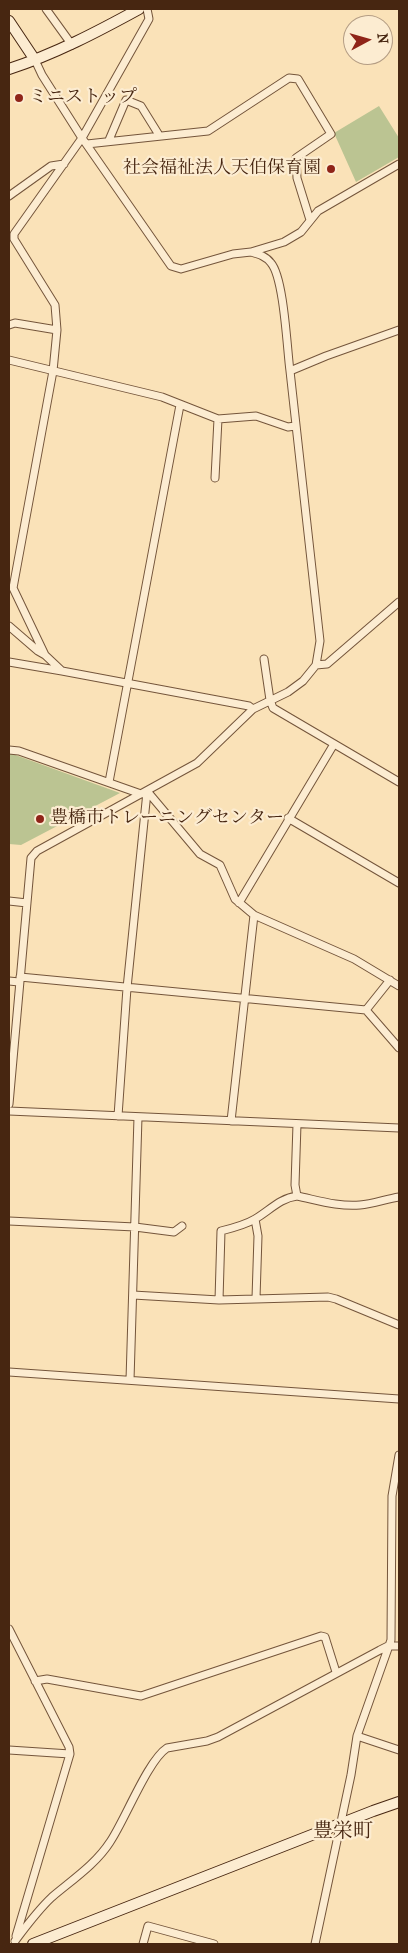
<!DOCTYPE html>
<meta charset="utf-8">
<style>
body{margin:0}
#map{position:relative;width:408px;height:1953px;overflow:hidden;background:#fae2b8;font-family:"IM FELL French Canon",serif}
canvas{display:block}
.frame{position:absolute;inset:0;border:10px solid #472611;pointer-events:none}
.north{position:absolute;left:343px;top:15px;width:50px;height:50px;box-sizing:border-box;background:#fcecd1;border:1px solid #b49d84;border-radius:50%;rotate:84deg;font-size:14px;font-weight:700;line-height:20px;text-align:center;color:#472611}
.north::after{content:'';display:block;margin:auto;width:18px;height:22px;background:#8f2418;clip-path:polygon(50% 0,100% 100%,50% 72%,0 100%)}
</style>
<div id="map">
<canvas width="408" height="1953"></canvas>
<div class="frame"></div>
<div class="north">N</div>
</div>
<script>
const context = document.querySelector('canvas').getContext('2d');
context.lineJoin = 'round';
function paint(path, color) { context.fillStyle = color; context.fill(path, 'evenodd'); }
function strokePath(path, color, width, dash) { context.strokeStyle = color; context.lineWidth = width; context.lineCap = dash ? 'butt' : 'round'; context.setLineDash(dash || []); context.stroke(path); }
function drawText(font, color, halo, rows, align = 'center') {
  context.font = font + ' "IM FELL French Canon","Noto Serif JP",serif'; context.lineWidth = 4.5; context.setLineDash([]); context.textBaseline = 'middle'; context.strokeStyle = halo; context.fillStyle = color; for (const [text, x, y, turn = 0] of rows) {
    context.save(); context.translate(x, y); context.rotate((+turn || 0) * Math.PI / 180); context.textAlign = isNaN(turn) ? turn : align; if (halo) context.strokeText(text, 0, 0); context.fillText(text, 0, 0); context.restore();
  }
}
const green = new Path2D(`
 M379 106 399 138V157L356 182 334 133Z
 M10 753 120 793 21 845 9 844V754Z`);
const street = new Path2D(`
 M46 9 72 45
 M35 60 42 75 82 138 171 266 181 269 233 254 251 252
 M109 140 126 100 141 106 159 135
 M87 144 208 131 289 78 298 79 331 134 296 158 297 178 310 220
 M399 164 318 211 301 232 284 242 251 252C258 254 266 256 271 263 284 278 287 349 290 371L326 356 399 330
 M9 196 51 166 64 164
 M9 325 15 323 57 330
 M9 360 162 397 218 419 256 416 288 427 295 426
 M215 478 218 419
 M9 626 38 651 45 655 62 671 249 706 253 709
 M45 655 13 588 53 371 57 330 55 305 14 239V234L82 138 149 19 147 9
 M264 659 270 700 273 708 399 782
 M9 662 62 671
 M316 665 327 664 399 602
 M9 750 19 751 141 794
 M109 782 180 405
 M147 791 200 854 220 865 235 899 254 915 354 959 399 986
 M288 818 399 883
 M9 901 27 903
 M239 903 334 744
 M20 977 366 1010 399 1048
 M9 981 19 982
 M366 1010 390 980
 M9 1104 31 858 37 851 197 763 253 709 288 692 303 681 316 665 320 641 290 371
 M9 1111 399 1128
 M118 1116 127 988 147 792
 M231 1121 254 915
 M297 1124 295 1185 297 1196C317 1200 339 1207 360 1205 373 1204 386 1199 399 1197
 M255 1219 258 1236 256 1298
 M9 1221 135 1227 174 1232 182 1226
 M133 1295 219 1300 328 1297 336 1299 399 1325
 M219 1300 221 1231C233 1228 245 1225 255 1219 269 1211 280 1198 297 1196
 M9 1372 399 1399
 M130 1380 138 1117
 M9 1629 69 1747 70 1754 16 1936
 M35 1681 47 1679 141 1696 321 1636 325 1637 336 1672
 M357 1736 399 1750
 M9 1750 70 1754
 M15 1941C27 1925 38 1910 52 1897 72 1880 96 1864 110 1842 125 1820 148 1760 167 1748L207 1741 218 1737 380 1650 388 1646H399
 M143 1944 148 1926 214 1944
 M315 1944 351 1775 357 1736 391 1640 392 1496 399 1455`);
const secondary = new Path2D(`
 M9 21 35 60
 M9 69C55 54 97 32 139 9
 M33 1944 373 1811 399 1802`);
const markers = [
 [19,98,5,"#8f2418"],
 [331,169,5,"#8f2418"],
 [40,819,5,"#8f2418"]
];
const poiNames = [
 ["ミニストップ",29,98],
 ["社会福祉法人天伯保育園",321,169,"right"],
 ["豊橋市トレーニングセンター",50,819]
];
const quarterNames = [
 ["豊栄町",343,1832]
];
paint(green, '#bbc492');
strokePath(street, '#74553b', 9);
strokePath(secondary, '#472611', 12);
strokePath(street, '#fcecd1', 7);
strokePath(secondary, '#fcecd1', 10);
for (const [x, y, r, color] of markers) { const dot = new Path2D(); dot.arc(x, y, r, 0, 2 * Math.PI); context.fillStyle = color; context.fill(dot); strokePath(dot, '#fcecd1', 2); }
drawText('18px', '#472611', '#fcecd1', poiNames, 'left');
drawText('20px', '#472611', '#fcecd1', quarterNames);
</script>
